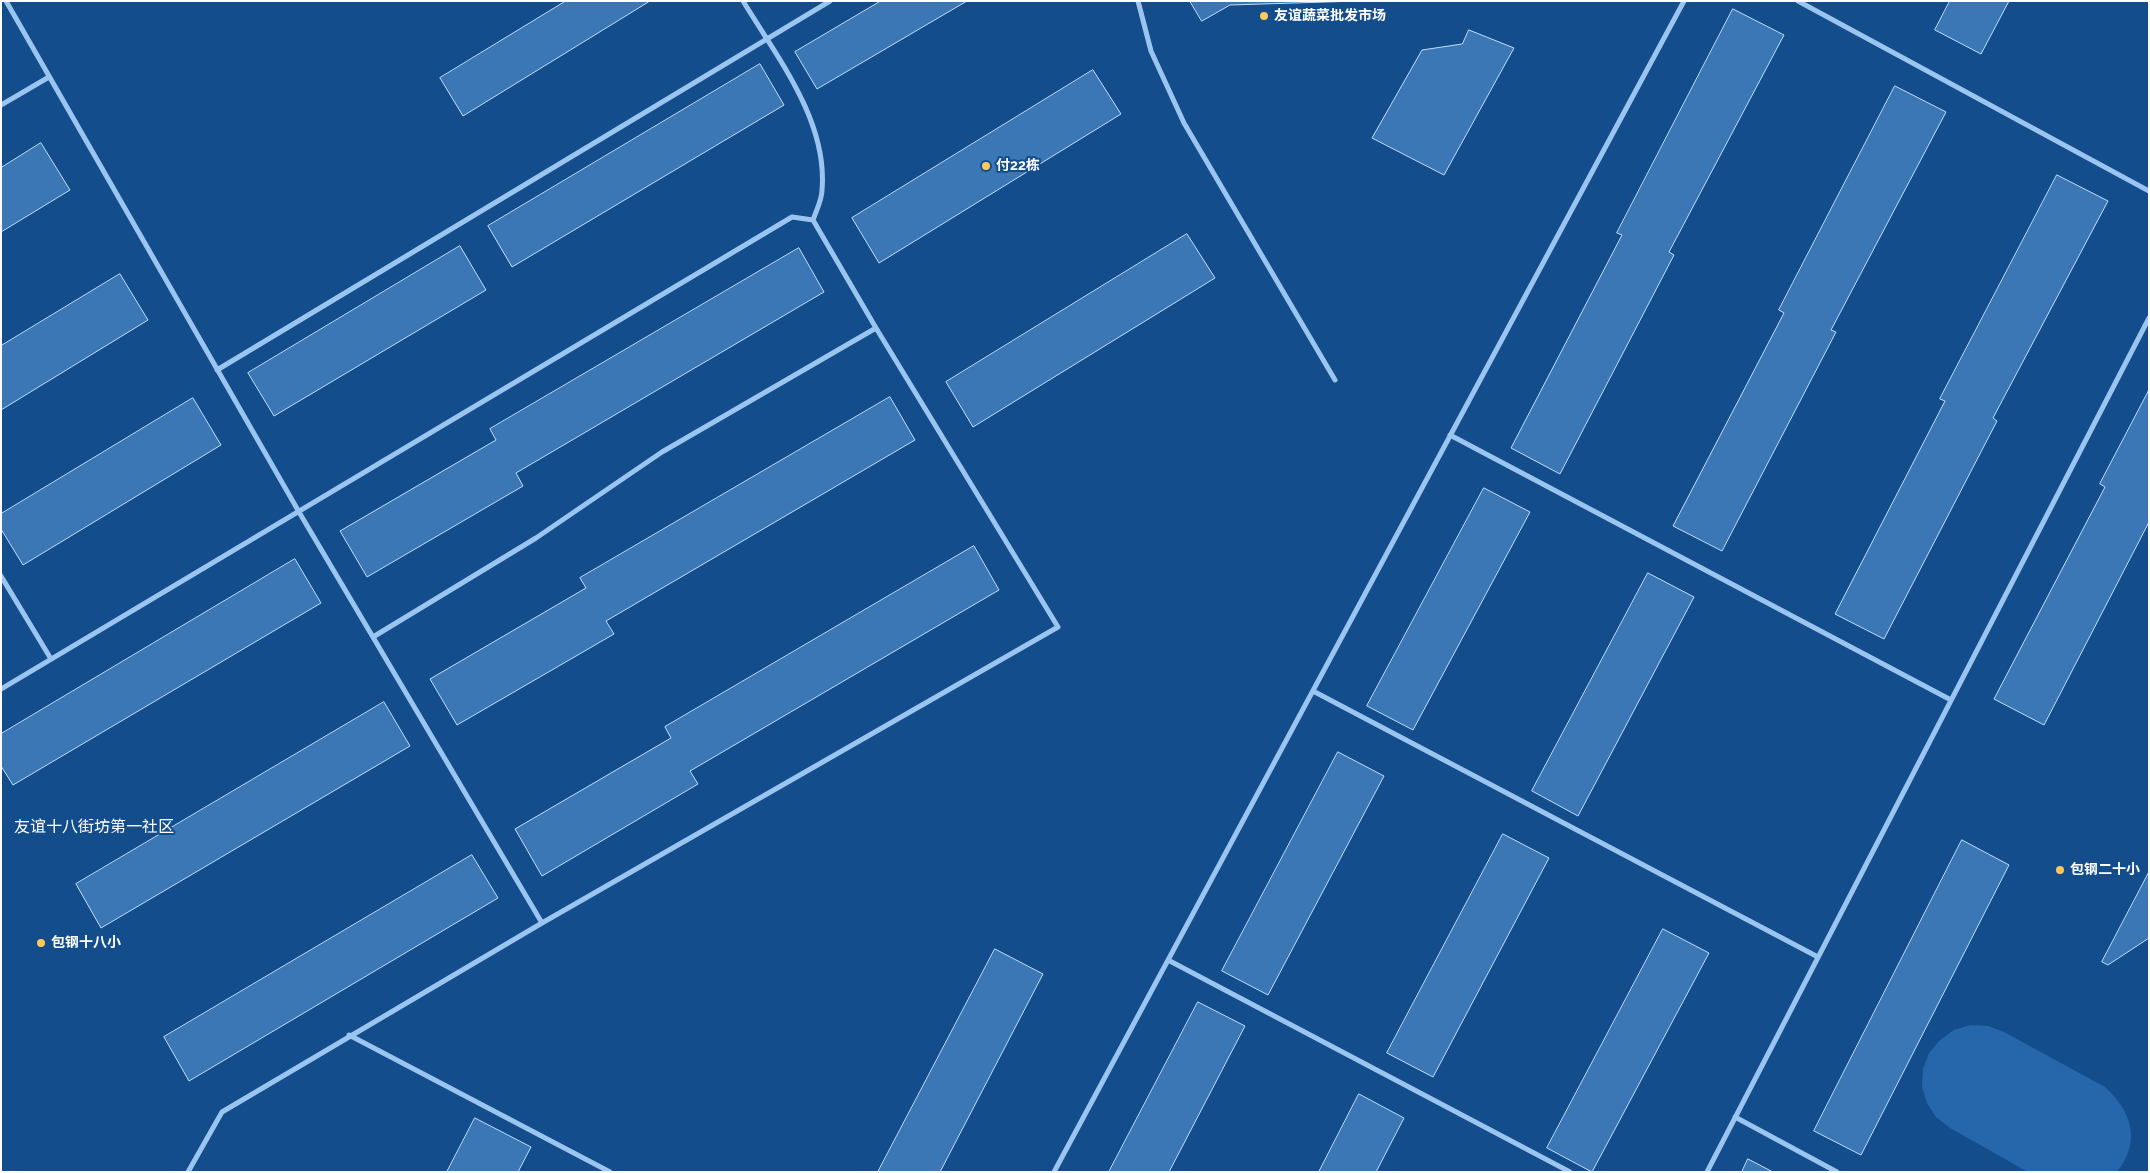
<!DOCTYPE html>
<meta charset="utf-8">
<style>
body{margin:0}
#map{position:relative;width:2150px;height:1173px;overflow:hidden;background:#134d8b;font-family:Raleway,sans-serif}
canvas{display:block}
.frame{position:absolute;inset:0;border:2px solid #fff;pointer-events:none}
</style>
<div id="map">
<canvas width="2150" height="1173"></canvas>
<div class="frame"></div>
</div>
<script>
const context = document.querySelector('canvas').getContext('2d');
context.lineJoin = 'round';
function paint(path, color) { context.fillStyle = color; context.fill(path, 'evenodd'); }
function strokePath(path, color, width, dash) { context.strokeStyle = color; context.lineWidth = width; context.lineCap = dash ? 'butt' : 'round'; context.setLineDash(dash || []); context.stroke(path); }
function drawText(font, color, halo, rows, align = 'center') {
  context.font = font + ' Raleway,"Noto Sans SC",sans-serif'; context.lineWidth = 4; context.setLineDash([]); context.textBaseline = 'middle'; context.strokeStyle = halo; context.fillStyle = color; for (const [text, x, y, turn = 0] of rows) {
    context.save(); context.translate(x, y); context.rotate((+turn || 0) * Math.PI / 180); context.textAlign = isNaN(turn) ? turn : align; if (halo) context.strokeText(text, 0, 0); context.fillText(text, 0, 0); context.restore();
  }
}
const green = new Path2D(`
 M1970 1025 1988 1026 2004 1032 2105 1087C2132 1112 2141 1141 2117 1172H2028L1950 1128 1936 1117 1927 1103 1922 1087 1923 1069 1929 1053 1940 1040 1954 1030Z`);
const building = new Path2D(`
 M566 1H650L463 116 440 78Z
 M881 1H967L817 89 795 52Z
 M1190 1H1358L1230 5 1202 21Z
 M1950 1H2009L1981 54 1935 30Z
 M1733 9 1784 35 1669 252 1674 255 1560 474 1511 448 1622 235 1617 233Z
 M1469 30 1514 48 1444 175 1372 138 1422 50 1462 44Z
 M760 64 784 105 512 267 488 226Z
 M1093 70 1121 114 879 263 852 218Z
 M1895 86 1946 112 1831 330 1836 332 1722 551 1673 526 1784 313 1779 310Z
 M41 143 70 190 1 232V168Z
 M2057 175 2108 201 1993 418 1997 421 1884 639 1835 614 1945 401 1940 399Z
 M1187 234 1215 278 973 427 946 382Z
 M460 246 486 290 274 416 248 373Z
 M799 248 824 292 516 473 523 486 367 577 340 531 496 440 490 429Z
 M120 274 148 320 1 410V346Z
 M2149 390V522L2044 725 1994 699 2105 487 2100 484Z
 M890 397 915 440 606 621 614 634 457 725 430 679 586 588 580 578Z
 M193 398 221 445 23 565 1 529V514Z
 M1484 488 1530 512 1413 730 1367 706Z
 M974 546 999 590 690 771 698 784 542 876 515 829 671 738 665 727Z
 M295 559 321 603 13 785 1 766V734Z
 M1648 573 1694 597 1578 816 1532 791Z
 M384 702 410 746 101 928 76 884Z
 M1338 752 1384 776 1268 995 1222 971Z
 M1503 834 1549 858 1433 1077 1387 1053Z
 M1962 840 2009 865 1861 1155 1814 1131Z
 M472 855 498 898 189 1081 164 1037Z
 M2149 872V938L2108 965 2102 962Z
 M1663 929 1709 953 1592 1172 1547 1148Z
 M995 949 1043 974 940 1172H878Z
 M1198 1002 1245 1026 1169 1172H1109Z
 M1359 1094 1404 1118 1376 1172H1319Z
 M475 1118 531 1147 518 1172H447Z
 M1748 1159 1773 1172H1742Z`);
const street = new Path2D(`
 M6 1 299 512 542 923
 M1138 1 1151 51 1184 123 1335 380
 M1798 1 2149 191
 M1 105 49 77
 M217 370 830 1
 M1450 435 1951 700
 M1 576 51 659
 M373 637 536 538 662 452 876 328
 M1 689 792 217 813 220
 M1313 691 1818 957
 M1168 960 1570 1172
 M349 1035 610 1172
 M1735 1117 1837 1172
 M188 1172 222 1112 542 923 1058 627 876 328 813 220C816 211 822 200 822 190 828 121 777 57 743 1
 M1054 1172 1684 1
 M1707 1172 2149 318`);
const markers = [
 [1264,16,5,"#ffc85a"],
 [986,166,5,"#ffc85a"],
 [2060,870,5,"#ffc85a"],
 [41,943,5,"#ffc85a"]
];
const poiNames = [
 ["友谊蔬菜批发市场",1274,16],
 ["付22栋",996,166],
 ["包钢二十小",2070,870],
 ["包钢十八小",51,943]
];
const quarterNames = [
 ["友谊十八街坊第一社区",94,827]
];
paint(green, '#2567aa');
paint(building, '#3b77b4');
strokePath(building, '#c1defc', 1);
strokePath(street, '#9ac5f0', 5);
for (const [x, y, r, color] of markers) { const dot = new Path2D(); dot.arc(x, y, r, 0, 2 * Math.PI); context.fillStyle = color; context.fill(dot); strokePath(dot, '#134d8b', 2); }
drawText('bold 14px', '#fff', '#134d8b', poiNames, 'left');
drawText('16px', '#fff', '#134d8b', quarterNames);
</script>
